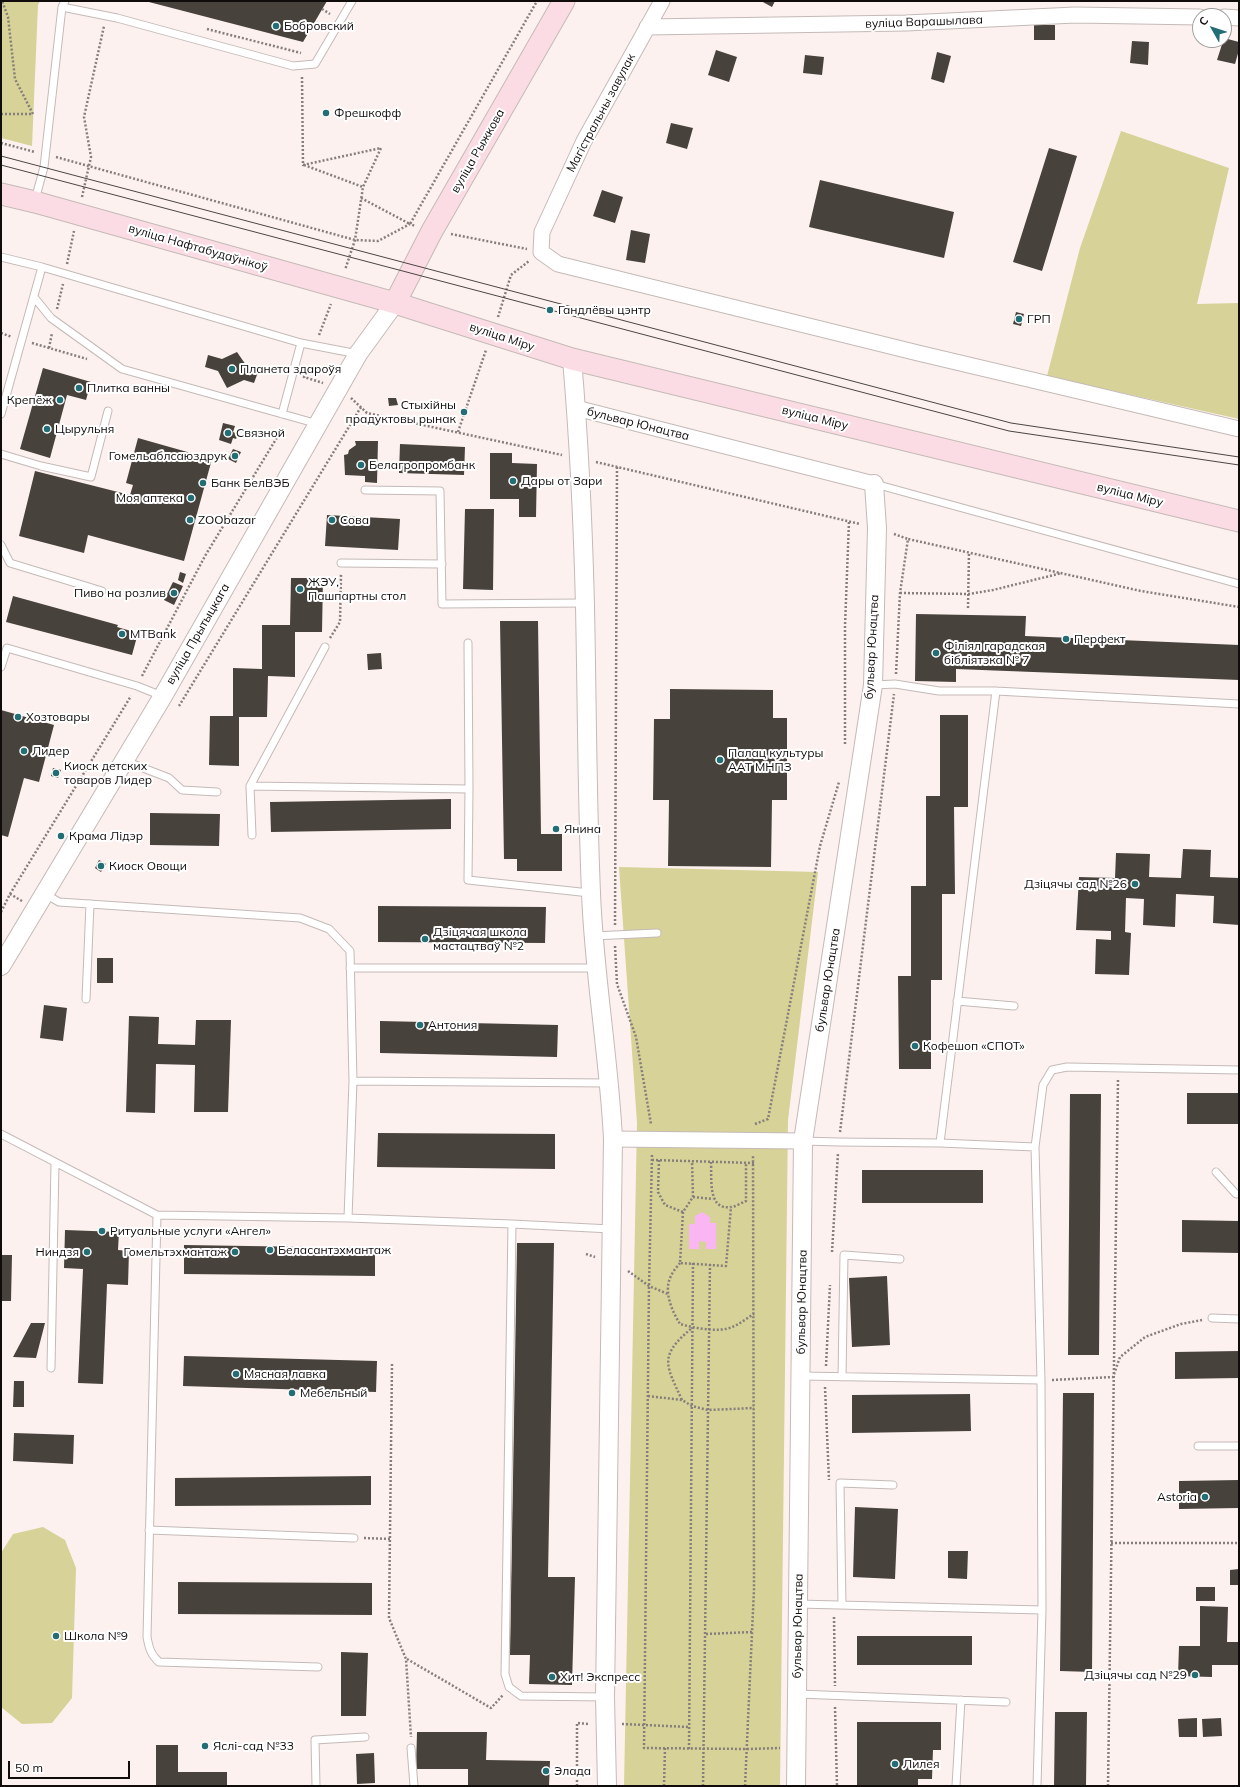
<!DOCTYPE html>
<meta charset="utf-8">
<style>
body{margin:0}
#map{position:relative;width:1240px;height:1787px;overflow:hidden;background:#fcf1ee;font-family:Mulish,sans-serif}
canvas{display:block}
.frame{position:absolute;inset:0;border:2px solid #0f0c0b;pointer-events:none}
.north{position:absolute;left:1192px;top:8px;width:40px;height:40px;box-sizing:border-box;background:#fff;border:1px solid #9f9e9d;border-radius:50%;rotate:309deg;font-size:11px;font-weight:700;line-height:16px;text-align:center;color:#0f0c0b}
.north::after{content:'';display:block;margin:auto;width:14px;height:18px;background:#236e75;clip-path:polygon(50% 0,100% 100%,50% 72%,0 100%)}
.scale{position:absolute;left:8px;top:1761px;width:122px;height:18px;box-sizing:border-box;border:2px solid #0f0c0b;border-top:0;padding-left:5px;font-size:12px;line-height:14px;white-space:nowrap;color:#0f0c0b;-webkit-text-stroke:3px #fff;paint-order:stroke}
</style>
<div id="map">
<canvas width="1240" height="1787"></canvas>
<div class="frame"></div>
<div class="north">С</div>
<div class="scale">50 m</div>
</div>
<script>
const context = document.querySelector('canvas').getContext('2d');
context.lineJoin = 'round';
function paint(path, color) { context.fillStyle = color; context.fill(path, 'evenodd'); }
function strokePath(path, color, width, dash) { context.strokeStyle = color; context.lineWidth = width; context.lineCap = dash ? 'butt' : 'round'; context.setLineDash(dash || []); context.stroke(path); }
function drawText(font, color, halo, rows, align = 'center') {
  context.font = font + ' Mulish,sans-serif'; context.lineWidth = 4; context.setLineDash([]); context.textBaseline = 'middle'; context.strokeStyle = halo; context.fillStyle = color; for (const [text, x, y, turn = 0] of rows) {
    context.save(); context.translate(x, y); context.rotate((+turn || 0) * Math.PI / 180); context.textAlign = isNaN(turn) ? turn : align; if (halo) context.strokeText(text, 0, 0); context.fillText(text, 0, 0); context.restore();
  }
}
const green = new Path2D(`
 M1 1H40L38 5 32 146 1 138Z
 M1121 131 1229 168 1197 304 1239 303V419L1047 376 1080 248Z
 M619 867 818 872 788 1120 780 1786H624L637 1123Z
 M43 1527 65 1540 76 1568 72 1698 52 1723 22 1724 1 1707V1553L13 1534Z`);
const water = new Path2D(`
 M702 1212 710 1217V1223H716V1249H706V1242L699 1241V1249H689V1224H695V1216Z`);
const building = new Path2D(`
 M145 1H327L303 42Z
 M761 1H775L772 7Z
 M1034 25H1055V40H1034Z
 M1224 38 1239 42V50L1235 64 1217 60Z
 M1132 41 1149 42 1148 65 1130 63Z
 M716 50 737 57 729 82 708 75Z
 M937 52 951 56 944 83 931 79Z
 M805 55 824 57 822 75 803 73Z
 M671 123 693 128 687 149 666 143Z
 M1049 148 1077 156 1042 271 1013 262Z
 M820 180 954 212 944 258 809 227Z
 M602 190 623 197 615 223 593 216Z
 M631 230 650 234 645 263 626 260Z
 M1016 312 1024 314 1021 326 1013 324Z
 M237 352 248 368 258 372 254 383 244 380 227 388 218 371 205 367 208 355 222 359Z
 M43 368 91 382 86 400 67 395 50 458 20 449Z
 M388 398H396L398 405 389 406Z
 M223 423 235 426 233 432 238 434 236 439 233 438 231 444 219 440Z
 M138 438 212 459 184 561 88 535 84 553 19 536 35 471 130 495 133 485 126 483Z
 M355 441H378L377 483 365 482V476L345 475 344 455 348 454 349 450 356 445Z
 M400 444 465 447 464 475 399 473Z
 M233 449 241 452 236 463 228 459Z
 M490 453H512V463L537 464 536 517H519V499H490Z
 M465 509H494L493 590 463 589Z
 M327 515 400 519 398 550 325 546Z
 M180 572 186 574 183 583 178 580Z
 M291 578H323L322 632H295V677L268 676 267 717H239V766L209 765 210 716H233V668L262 669V625H290Z
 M173 582 183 586 174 605 164 600Z
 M13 596 118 625 117 627 138 633 132 655 6 622Z
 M916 614 1026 616 1025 636 1239 645V680L956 669V682L915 681Z
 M500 621H538L541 834H562V871H517V859H504Z
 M381 653 382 669 368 670 367 654Z
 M670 689 773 690V718H787V800H772L771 867 668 866 669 800H653L654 719H670Z
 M1 710 54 725 39 782 24 778 8 837 1 835Z
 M940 715H968V807H954L955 894H942V980H931V1069H899L898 976H911V886H926V796H940Z
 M53 768 61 770 58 778 51 776Z
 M451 799V829L271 832 270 802Z
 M150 813 220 814 219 846 150 845Z
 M1183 849 1211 850 1210 877 1239 878V925L1213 923 1214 896 1176 894 1175 927 1143 925 1144 899 1126 898 1125 932 1131 933 1129 975 1095 974 1096 939 1111 940V931L1076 930 1079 877 1115 878 1116 853 1150 854 1149 877 1181 878Z
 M99 860 106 864 101 872 95 868Z
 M378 906 546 907 545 943 378 942Z
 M97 958H113V983H97Z
 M44 1005 67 1008 63 1041 40 1038Z
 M129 1016 159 1017 158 1044 195 1045 196 1020H231L228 1112H194L195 1065 156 1064 155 1113 126 1112Z
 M380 1021 558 1025 557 1057 380 1053Z
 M1187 1093H1239V1124H1187Z
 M1070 1094H1101L1099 1355H1068Z
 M378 1133 555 1134V1169L377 1167Z
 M862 1170H983V1203H862Z
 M1182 1220 1239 1221V1253L1182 1252Z
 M65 1230 119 1232 118 1250 129 1251 128 1285 107 1284 103 1384 78 1383 83 1269 64 1268Z
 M517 1243H554L548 1577H575L572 1685 529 1684 530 1655H510Z
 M184 1245 375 1248V1276L184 1274Z
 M1 1255H12L11 1301H1Z
 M887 1276 890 1345 852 1347 849 1278Z
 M31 1323H45L36 1358 13 1357Z
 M1239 1351V1378L1175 1379V1352Z
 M184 1356 377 1361 376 1392 183 1386Z
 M14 1381H24V1407H13Z
 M1063 1393H1094L1092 1672 1060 1671Z
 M970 1394 971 1431 852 1433V1395Z
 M14 1433 74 1435 73 1464 13 1461Z
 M371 1476V1505L175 1506V1478Z
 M1239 1480V1508L1179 1509V1481Z
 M855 1507 898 1509 895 1579 853 1577Z
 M948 1551H968L967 1579 948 1578Z
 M1239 1569V1585H1230V1570Z
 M178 1582 372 1583V1615L178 1614Z
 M1196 1587H1215V1601H1196Z
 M1200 1606 1228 1607 1227 1642H1239V1665H1212V1677L1178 1676 1179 1646H1200Z
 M857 1636H972V1665H857Z
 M341 1652 368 1653 366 1716H341Z
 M1055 1712H1087L1086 1786H1054Z
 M1197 1718V1737H1179L1178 1719Z
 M1221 1718 1222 1736 1203 1737 1202 1719Z
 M857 1722H941V1750H933L932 1779H918V1786H857Z
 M417 1732H487L486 1760 550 1761 549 1786H468V1769H416Z
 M156 1745H178V1772H227V1786H156Z
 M374 1753 375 1783 357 1784 356 1754Z`);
const path = new Path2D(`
 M322 9 330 14
 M207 29 301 53
 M302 77 303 165 381 148 363 187 355 240 345 270
 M1 114H33L15 79 8 17 2 1
 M1 143 35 152
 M56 157 355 240 378 241 410 224 415 226
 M304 165 363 187
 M82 197 91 157 84 117 104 26
 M361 198 410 224 537 1
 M451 234 527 249
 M67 264 74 231
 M57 309 63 284
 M498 317 511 275 529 261
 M1 333 12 337
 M319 335 331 304
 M32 343 87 359
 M49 348 52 333
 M305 376 304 377 323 383
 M351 398 367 413 562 455
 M458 432 486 350
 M596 462 860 524
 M894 534 908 539
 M900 593 969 594 993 590 1062 573
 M968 608 969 552
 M330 638 340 622 341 574
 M896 674 900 593 908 539 1141 591 1239 607
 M142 676 205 556 284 426
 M179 706 361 407
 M845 744V626L849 521
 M10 894 131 696
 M1 912 10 894 22 901
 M615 925 617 467
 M615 946 617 984 636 1037 651 1124
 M755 1124 768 1119 820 846 839 782
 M840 1132 894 694
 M652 1155 649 1286 644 1748 747 1749 780 1748
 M652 1160 754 1163
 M659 1160 658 1192 665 1205 683 1212 693 1197 692 1161
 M711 1162C712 1177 707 1211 731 1207 735 1207 741 1203 746 1201V1163
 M693 1197 713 1199
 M683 1212 680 1263 726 1266 731 1207
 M832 1252 838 1153
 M586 1254 595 1257
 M680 1263C677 1267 673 1271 671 1276 663 1291 672 1311 680 1324 694 1328 719 1333 732 1327 740 1324 747 1318 754 1314
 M628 1271 649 1286 668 1294
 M392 1364 389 1618 406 1659 411 1737
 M826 1366 830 1285
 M1052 1380 1113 1377 1120 1357 1145 1337 1181 1324 1202 1320
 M825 1387 829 1480
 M648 1396 682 1400 692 1406 708 1410 754 1408
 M682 1400C666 1365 658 1356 692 1328
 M364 1538 390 1539
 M1111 1543H1239
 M834 1617 835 1686
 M706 1634 752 1632
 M407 1659 491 1708 503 1695
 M835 1707 837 1786
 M622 1724 689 1727
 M689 1749 693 1263
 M577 1786V1723L589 1724
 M664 1786 665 1748
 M703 1786 710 1264
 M745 1786 754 1589 753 1155
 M1108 1786 1118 1079`);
const service = new Path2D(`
 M62 7 117 18 293 66 315 64 352 1
 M35 200 44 167 62 7 65 1
 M1 257 42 267 301 343 358 354
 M34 297 51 318 122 369 318 424
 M1 414 42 267
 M282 414 301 343
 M1 454 41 466 91 477 108 411
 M875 484 1239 584
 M365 490 440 491 442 604 585 603
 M1 545 10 563 102 591
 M341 563 442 564
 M468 643 469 789
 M1 667 7 648 137 686 162 696
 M874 685 895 684 939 691H996L1239 704
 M125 761 169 778 182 790 217 792
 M250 786 325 647
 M252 835 250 786 469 789 468 880 590 893
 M45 894 59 902 300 918 329 929 350 951 353 1081 348 1218
 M593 936 657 933
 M350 968H595
 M86 999 90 904
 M957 1001 1014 1006
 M353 1081 608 1083
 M1 1134 157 1215 348 1218 512 1224 611 1229
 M803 1141 839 1142 940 1143 996 691
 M940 1143 1035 1147 1043 1085 1052 1070 1067 1067 1239 1070
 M1035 1147 1041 1380 1042 1610 1037 1786
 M1216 1172 1236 1194H1239
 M157 1215 147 1637C149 1648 151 1655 159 1662L318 1667
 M512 1224 505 1674 509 1687 521 1696 605 1697
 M1212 1318 1239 1319
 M51 1368 55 1163
 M801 1376 1041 1380
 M842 1377 844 1255 900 1259
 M1198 1446H1239
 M149 1530 354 1538
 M798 1604 1042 1610
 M842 1605 840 1483 893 1485
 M798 1694 1006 1702
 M411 1748 414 1786
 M316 1786 315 1740 365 1737
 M956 1786 961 1700`);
const minor = new Path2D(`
 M662 1 584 141 542 232 541 252 558 264 918 353 1239 429
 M1224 17 1239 18
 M647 27 906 23 1075 15 1200 17
 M576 408 874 484
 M613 1139 803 1141`);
const tertiary = new Path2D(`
 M572 359C579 441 583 524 585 606 587 702 587 797 591 893 594 975 609 1057 613 1139L605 1697 607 1786
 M1 966 163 696 358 354 395 303
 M796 1786 803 1141 873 685 877 528 874 484`);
const secondary = new Path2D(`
 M1 194 35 202 395 303 572 359 1239 521
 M395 303 432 231 564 1`);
const tram = new Path2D(`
 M1 156 1011 423 1239 457
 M1 165 1009 431 1239 465`);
const markers = [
 [276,26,4,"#236e75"],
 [326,113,4,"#236e75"],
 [550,310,4,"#236e75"],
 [1019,319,4,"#236e75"],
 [232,369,4,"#236e75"],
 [79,388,4,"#236e75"],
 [60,400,4,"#236e75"],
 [464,412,4,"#236e75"],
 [47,429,4,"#236e75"],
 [228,433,4,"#236e75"],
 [235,456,4,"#236e75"],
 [361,465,4,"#236e75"],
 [513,481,4,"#236e75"],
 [203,483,4,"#236e75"],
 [191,498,4,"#236e75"],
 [190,520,4,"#236e75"],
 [332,520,4,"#236e75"],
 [300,589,4,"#236e75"],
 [174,593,4,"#236e75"],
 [122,634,4,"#236e75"],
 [1066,639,4,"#236e75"],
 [936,653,4,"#236e75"],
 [18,717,4,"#236e75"],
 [24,751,4,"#236e75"],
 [720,760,4,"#236e75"],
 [56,773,4,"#236e75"],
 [556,829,4,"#236e75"],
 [61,836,4,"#236e75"],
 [101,866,4,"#236e75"],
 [1135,884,4,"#236e75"],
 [425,939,4,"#236e75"],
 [420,1025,4,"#236e75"],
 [915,1046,4,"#236e75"],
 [102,1231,4,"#236e75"],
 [270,1250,4,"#236e75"],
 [87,1252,4,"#236e75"],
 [235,1252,4,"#236e75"],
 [236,1374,4,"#236e75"],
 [292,1393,4,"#236e75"],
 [1205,1497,4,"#236e75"],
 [56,1636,4,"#236e75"],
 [1195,1675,4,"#236e75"],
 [552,1677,4,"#236e75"],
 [205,1746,4,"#236e75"],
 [895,1764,4,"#236e75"],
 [546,1771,4,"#236e75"]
];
const streetNames = [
 ["вуліца Варашылава",924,22,-2],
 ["Магістральны завулак",601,113,-62],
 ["вуліца Рыжкова",478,151,-60],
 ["вуліца Нафтабудаўнікоў",198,248,16],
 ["вуліца Міру",502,337,18],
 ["вуліца Міру",815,418,14],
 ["бульвар Юнацтва",638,424,14],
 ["вуліца Міру",1130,495,14],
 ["вуліца Прытыцкага",198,634,-60],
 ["бульвар Юнацтва",872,647,-87],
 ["бульвар Юнацтва",828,980,-81],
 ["бульвар Юнацтва",802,1302,-89],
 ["бульвар Юнацтва",798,1626,-89]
];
const poiNames = [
 ["Бобровский",284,26],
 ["Фрешкофф",334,113],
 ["Гандлёвы цэнтр",558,310],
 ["ГРП",1027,319],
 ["Планета здароўя",240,369],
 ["Плитка ванны",87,388],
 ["Крепёж",52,400,"right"],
 ["Стыхійны",456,405,"right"],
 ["прадуктовы рынак",456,419,"right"],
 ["Цырульня",55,429],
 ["Связной",236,433],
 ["Гомельаблсаюздрук",227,456,"right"],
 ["Белагропромбанк",369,465],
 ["Дары от Зари",521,481],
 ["Банк БелВЭБ",211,483],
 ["Моя аптека",183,498,"right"],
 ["ZOObazar",198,520],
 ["Сова",340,520],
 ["ЖЭУ,",308,582],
 ["Пашпартны стол",308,596],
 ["Пиво на розлив",166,593,"right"],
 ["MTBank",130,634],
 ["Перфект",1074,639],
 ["Філіял гарадская",944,646],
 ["бібліятэка № 7",944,660],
 ["Хозтовары",26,717],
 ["Лидер",32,751],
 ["Палац культуры",728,753],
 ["ААТ МНПЗ",728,767],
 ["Киоск детских",64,766],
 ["товаров Лидер",64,780],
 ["Янина",564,829],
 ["Крама Лідэр",69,836],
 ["Киоск Овощи",109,866],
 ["Дзіцячы сад №26",1127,884,"right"],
 ["Дзіцячая школа",433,932],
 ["мастацтваў №2",433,946],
 ["Антония",428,1025],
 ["Кофешоп «СПОТ»",923,1046],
 ["Ритуальные услуги «Ангел»",110,1231],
 ["Беласантэхмантаж",278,1250],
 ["Ниндзя",79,1252,"right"],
 ["Гомельтэхмантаж",227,1252,"right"],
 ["Мясная лавка",244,1374],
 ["Мебельный",300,1393],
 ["Astoria",1197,1497,"right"],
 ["Школа №9",64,1636],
 ["Дзіцячы сад №29",1187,1675,"right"],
 ["Хит! Экспресс",560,1677],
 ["Яслі-сад №33",213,1746],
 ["Лилея",903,1764],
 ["Элада",554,1771]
];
paint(green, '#d7d297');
paint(water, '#fab5f3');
paint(building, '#48423c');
strokePath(service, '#c4bab7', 9);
strokePath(minor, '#c4bab7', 17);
strokePath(tertiary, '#c4bab7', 20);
strokePath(secondary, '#c4bab7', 23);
strokePath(path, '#857e7c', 2.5, [2, 2]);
strokePath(service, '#fff', 7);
strokePath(minor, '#fff', 15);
strokePath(tertiary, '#fff', 18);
strokePath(secondary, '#fcdce4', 21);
strokePath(tram, '#4a4544', 1);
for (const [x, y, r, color] of markers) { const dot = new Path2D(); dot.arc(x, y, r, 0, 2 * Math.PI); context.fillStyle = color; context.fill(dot); strokePath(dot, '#fff', 1.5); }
drawText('12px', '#0f0c0b', '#fff', streetNames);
drawText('12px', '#0f0c0b', '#fff', poiNames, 'left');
</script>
